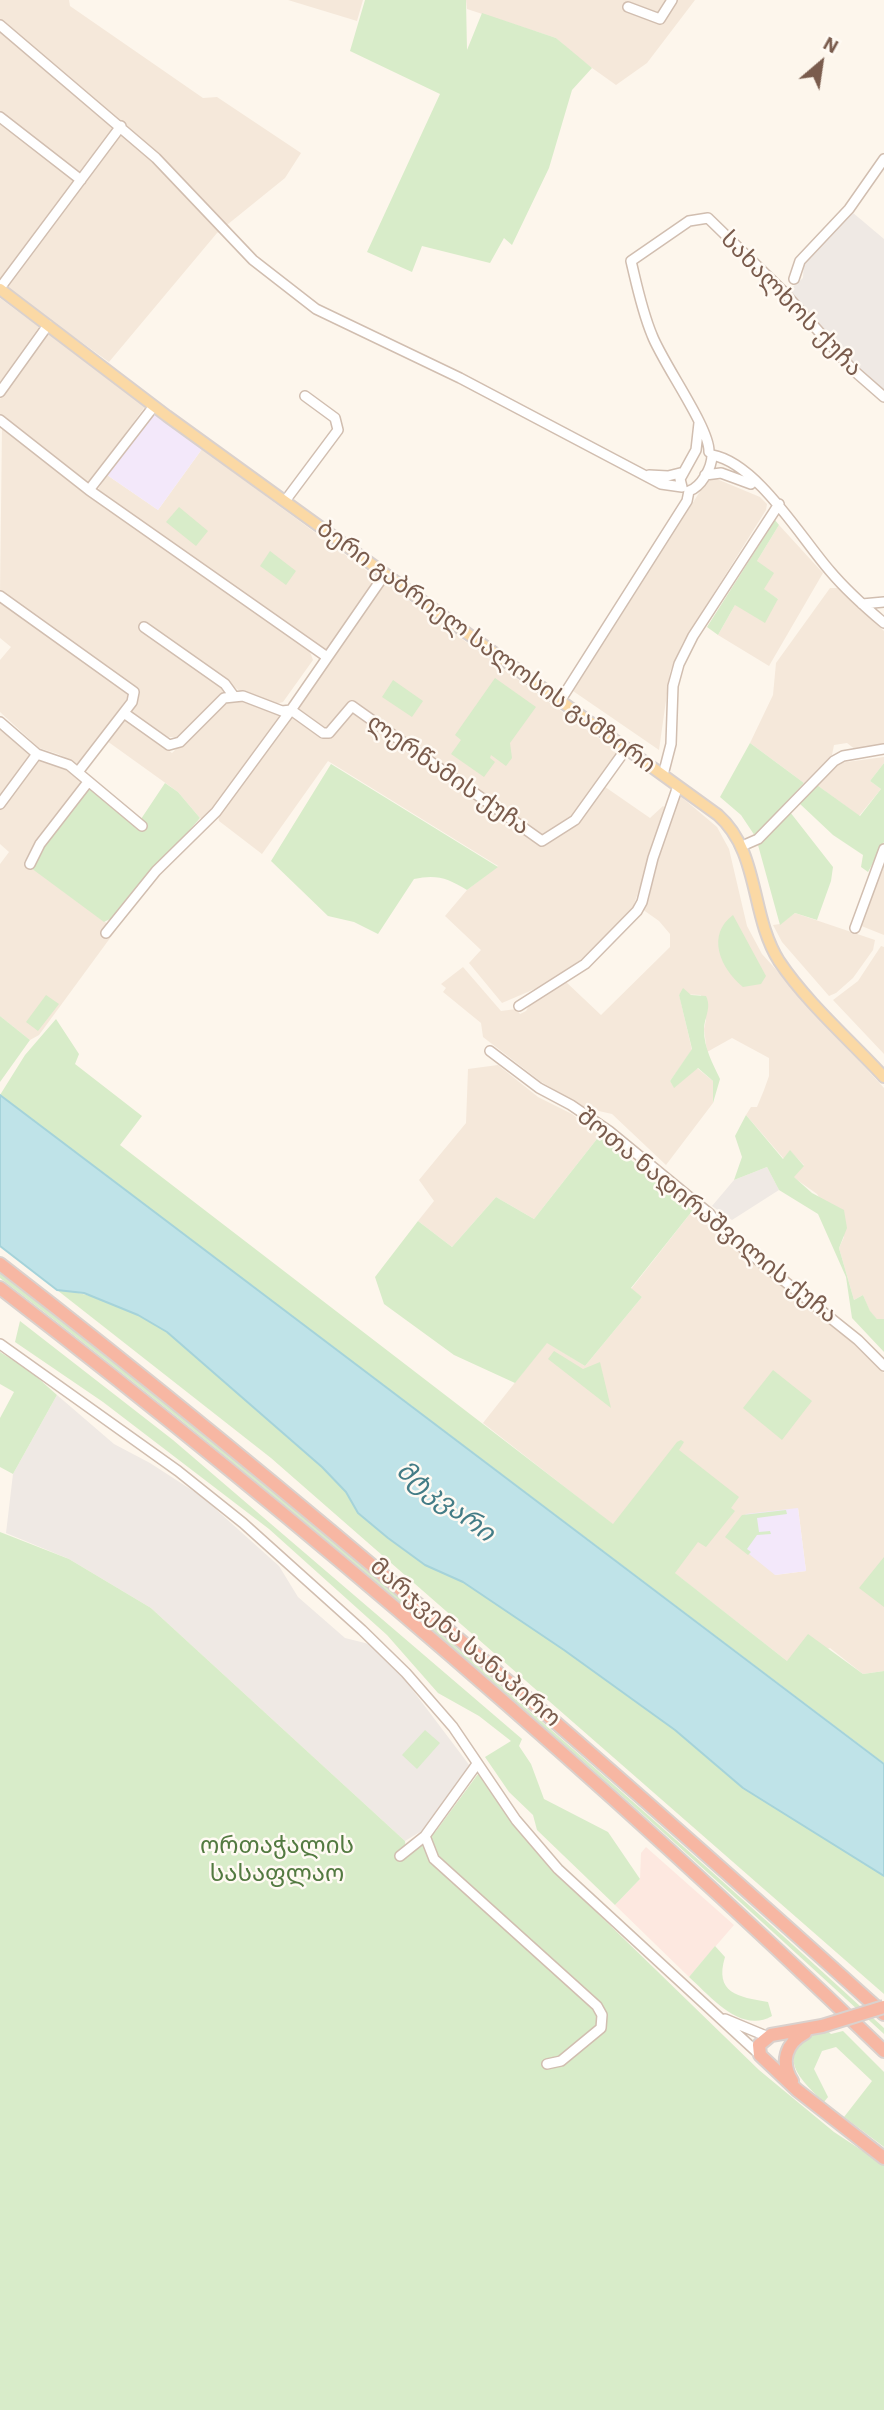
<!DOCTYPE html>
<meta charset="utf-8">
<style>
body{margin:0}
#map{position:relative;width:884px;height:2410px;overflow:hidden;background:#fdf6ec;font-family:"IBM Plex Sans",sans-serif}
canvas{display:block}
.north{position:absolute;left:786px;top:28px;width:70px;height:70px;-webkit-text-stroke:5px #fffaf3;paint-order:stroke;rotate:29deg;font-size:19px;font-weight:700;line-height:28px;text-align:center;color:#7a5c4d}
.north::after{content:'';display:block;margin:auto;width:24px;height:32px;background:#7a5c4d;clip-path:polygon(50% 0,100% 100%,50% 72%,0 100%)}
</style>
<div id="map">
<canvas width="884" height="2410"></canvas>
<div class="north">N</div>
</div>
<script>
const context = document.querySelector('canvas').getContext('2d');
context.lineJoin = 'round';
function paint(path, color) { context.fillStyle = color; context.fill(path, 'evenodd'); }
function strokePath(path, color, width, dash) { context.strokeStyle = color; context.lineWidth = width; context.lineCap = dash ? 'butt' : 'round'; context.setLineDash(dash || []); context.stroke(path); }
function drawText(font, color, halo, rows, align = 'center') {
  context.font = font + ' "IBM Plex Sans","Noto Sans Georgian",sans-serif'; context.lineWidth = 5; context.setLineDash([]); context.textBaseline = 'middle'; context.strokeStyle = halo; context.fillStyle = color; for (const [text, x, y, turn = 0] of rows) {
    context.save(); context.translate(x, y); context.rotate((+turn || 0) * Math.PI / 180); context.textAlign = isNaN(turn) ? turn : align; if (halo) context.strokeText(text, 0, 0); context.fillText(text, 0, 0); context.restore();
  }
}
const residential = new Path2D(`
 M0 0H69L70 6 203 98 217 97 301 153 285 178 217 233 109 362 0 284Z
 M288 0H363L357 21Z
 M466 0H695L647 63 616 85 578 58 556 38 467 9Z
 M0 298 39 327 0 383Z
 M49 332 146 405 88 486 0 418V399Z
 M2 427 309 649 313 660 283 702 276 704 241 692 204 664 224 687 223 692 179 737H168L133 713 131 709 137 687 0 594Z
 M202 449 378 579 325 651 97 491 107 475 158 510Z
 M712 477 760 497 767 504 766 510 682 644 670 672 659 750 573 691 699 493Z
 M779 525 823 573 769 666 718 635 735 605 778 599 763 589 757 561Z
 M385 583 619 753 598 782 650 818 663 806 667 809 631 913 596 948 551 982 502 1003 469 963 481 950 445 916 467 890 498 866 328 761 262 854 219 821 218 815Z
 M830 588H838L884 631V745L856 750 847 743 834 745 832 755 804 783 750 743 773 695 776 663Z
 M0 601 130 694 79 765 58 754 39 748 0 712V660L11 647 0 638Z
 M226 700H243L280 716 206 820 200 818 178 792 107 741 124 718 172 753Z
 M0 726 30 752 29 757 0 798Z
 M42 757 60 762 82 780 81 788 24 862 116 930 39 1035 30 1040 0 1016V864L9 852 0 844V809Z
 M884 757V763L870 781 881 789 859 816 817 785 839 763Z
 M678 794 717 827 729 849 747 926 762 954 884 1088V1319H877L870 1312 863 1295 854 1300 839 1248 844 1237 817 1194 793 1177 804 1165 790 1151 784 1159 746 1115 751 1107H757L764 1090 769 1076V1058L732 1038 707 1052 704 1029 706 1020 701 995 679 994 692 1050 670 1081 674 1087 697 1068 713 1081V1103L666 1165 612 1114 581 1107 540 1081 483 1037 481 1023 443 992 446 988 441 984 463 967 501 1011 516 1009 520 1014 526 1011 531 1002 565 981 601 1015 670 947V934L659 921 642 909 649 899 656 860Z
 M884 858V935L859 925Z
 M795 913 875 940 873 950 853 978 836 993 829 996 782 942 773 925 780 924Z
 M881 946 884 947V1054L833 1000 858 981Z
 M498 1065 538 1097 572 1114 600 1135 534 1219 496 1197 452 1247 418 1221 434 1201 419 1180 466 1123 468 1069Z
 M693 1210 724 1240 854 1344 884 1373V1671L863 1674 830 1648 787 1661 483 1423 547 1342 585 1366 642 1297 631 1289ZM798 1508 806 1571 775 1575Z`);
const commercial = new Path2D(`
 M646 1847 734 1925 689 1977 615 1905 640 1879 641 1853Z`);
const industrial = new Path2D(`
 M852 212 884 239V392L853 363 789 290 803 278 804 262Z
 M767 1167 779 1190 732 1220 712 1206 734 1180Z
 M57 1395 114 1444 150 1463 201 1496 279 1566 298 1597 345 1638 369 1644 399 1672 470 1766 423 1830 405 1841 151 1608 69 1559 6 1533 13 1474Z`);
const education = new Path2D(`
 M152 413 202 449 158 510 107 475Z
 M798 1508 806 1571 775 1575 728 1537 746 1514Z`);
const green = new Path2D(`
 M365 0H466L467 50 482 13 556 38 592 68 572 90 549 168 512 245 504 238 490 263 422 246 412 272 367 252 440 94 350 51Z
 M179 507 208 531 196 546 166 522Z
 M775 520 779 525 757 561 774 573 764 589 778 599 765 623 735 605 718 635 707 627Z
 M270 551 296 571 286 585 260 566Z
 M495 678 536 707 510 743 512 758 506 766 491 755 490 758 495 762 484 777 451 754 461 740 455 735Z
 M393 680 423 701 412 717 382 697Z
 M750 743 804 783 755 836 741 815 720 797Z
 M884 763V842L868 872 861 867 863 855 833 835 799 803 817 785 860 816 881 789 870 781Z
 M331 764 498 867 467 890C448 878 436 874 414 879L378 934 354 922 328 916 271 861Z
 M165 783 178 792 200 818 114 917 104 922 31 868 51 836 90 786 137 825Z
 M790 812 833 867 831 881 817 920 795 913 780 925 758 845Z
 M733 915 766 976 761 984 743 987C720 968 706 935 733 915Z
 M683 988 691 995 706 996C712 1008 704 1018 704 1030 704 1048 713 1064 720 1079L713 1103V1081L698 1068 674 1088 670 1081 692 1049 679 995Z
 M46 995 59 1004 38 1031 26 1022Z
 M0 1016 30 1040 0 1082Z
 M56 1019 79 1054 75 1064 142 1116 120 1145 613 1524 677 1442 681 1440 684 1442 679 1450 739 1497 731 1508 735 1511 706 1547 698 1542 675 1573 787 1661 808 1634 863 1674 884 1671V1763L0 1095 25 1055Z
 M746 1115 783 1159 790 1150 804 1166 794 1177 812 1193 844 1210 847 1228 839 1248 854 1300 863 1295 870 1311 877 1319H884V1352L852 1318 846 1277 818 1214 779 1190 767 1167 734 1180 742 1157 735 1136Z
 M600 1135 693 1210 631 1288 642 1297 585 1366 547 1343 515 1383 454 1355 384 1304 375 1277 418 1221 452 1247 496 1197 534 1219Z
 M0 1272C145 1381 283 1498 420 1616 577 1751 732 1888 884 2028V2034C600 1771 308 1514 0 1278Z
 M57 1290C95 1293 136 1310 167 1332L322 1467 346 1492 358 1513 425 1565 463 1582 564 1650 675 1730 743 1788 884 1876V1994L271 1458Z
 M20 1321 173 1440 522 1739 519 1746 531 1764 544 1799 608 1832 640 1879 615 1905 537 1830 533 1815 509 1792 485 1757 511 1741 479 1716 438 1693 387 1635 269 1529 103 1402 15 1342Z
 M554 1351 583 1369 600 1362 611 1408 548 1359Z
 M0 1352 29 1370 57 1395 13 1474 0 1467V1418L14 1392 0 1384Z
 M773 1370 812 1401 782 1440 743 1408Z
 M786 1510 787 1514 757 1518 759 1532 770 1531 771 1534 757 1535 747 1549 751 1552 748 1555 725 1537 742 1515Z
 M0 1532 69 1559 151 1608 405 1841 407 1858 436 1831 478 1774 514 1826 552 1869 759 2070 834 2132 884 2165V2410H0Z
 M884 1557V1607L859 1588Z
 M425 1730 440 1743 417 1769 402 1755Z
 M715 1946 725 1957C714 1993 738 1997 768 2002L772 2016C741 2034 711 1997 689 1977Z
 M826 2029 831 2034 843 2031 884 2072V2147L844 2117 872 2081 836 2047 822 2051 814 2069 828 2097 824 2102C792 2073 775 2050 826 2029Z`);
const water = new Path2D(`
 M0 1095 884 1764V1876L743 1788 675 1730 564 1650 463 1582 425 1565 388 1538 358 1513 346 1492 322 1467 167 1332 138 1315 84 1293 57 1290 0 1246Z`);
const minor = new Path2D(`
 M628 7 660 19 672 0
 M0 25 156 158 253 260 316 309 460 378 661 484 682 487
 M0 117 81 180
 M794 279 800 261 849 209 884 159
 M0 288 121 126
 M0 392 48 325
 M0 420 89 490 327 657
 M709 452C710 428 663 364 652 335 642 311 637 286 631 261L689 221 708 218 782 290 852 369 884 397
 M712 455C757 463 801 538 830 571 846 590 865 607 884 623
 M649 475 668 476 684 472
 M705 475 721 473 751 484
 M682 487 680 479 696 450 699 423
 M89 490 154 406
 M689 491C701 487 712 468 712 455
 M285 501 338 430 335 418 305 396
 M0 596 134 692 132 702 78 772
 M862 604 884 602
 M144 627 225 684 233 695
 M560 701 687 501 689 491
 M124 713 169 745 180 742 224 698 243 696 282 711 291 710 385 574
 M0 722 37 754 69 765 142 826
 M663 775 671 744 673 686 679 664 693 636 779 504
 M0 804 37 754
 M742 846 758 839 834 761 843 756 884 749
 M30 864 40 844 88 782
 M855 928 884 849
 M106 933 156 871 216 812 291 710 323 733H329L352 706 542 841 575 820 626 749
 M519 1006 585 964 637 911 642 902 653 858 678 786
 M490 1051 539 1088 571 1105 609 1131 710 1214 723 1232 858 1340 884 1366
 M0 1344 178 1471 243 1523 362 1630 406 1673 453 1727 516 1820 558 1869 760 2055
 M477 1764 425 1836 434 1859 597 2006 602 2015 601 2028 561 2061 547 2064
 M400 1856 425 1836
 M725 2019 766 2036`);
const major = new Path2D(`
 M0 289 167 416 718 815C760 852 750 915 779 961 807 1003 850 1040 884 1077`);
const highway = new Path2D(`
 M0 1264C306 1501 597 1755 884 2014
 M0 1288C308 1525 604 1781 884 2051
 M822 2026 771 2035 759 2045 760 2055 797 2090 884 2158
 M792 2081C780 2062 786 2043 805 2033`);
const highwayBridge = new Path2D(`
 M822 2026 884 2007`);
const streetNames = [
 ["სახალხოს ქუჩა",791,304,46],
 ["ბერი გაბრიელ სალოსის გამზირი",486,647,36],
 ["ლერწამის ქუჩა",448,775,35],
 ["შოთა ნადირაშვილის ქუჩა",707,1216,39],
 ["მარჯვენა სანაპირო",465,1643,41]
];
const parkNames = [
 ["ორთაჭალის",277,1846],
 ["სასაფლაო",277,1874]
];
const waterNames = [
 ["მტკვარი",445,1502,37]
];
paint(residential, '#f5e8da');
paint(commercial, '#fde8e0');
paint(industrial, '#efe9e4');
paint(education, '#f3e8fa');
paint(green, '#d8ecc9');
paint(water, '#bfe3e8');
strokePath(water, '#a5d3da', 2);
strokePath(minor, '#d1beb0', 12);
strokePath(major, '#dad1cd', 14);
strokePath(highway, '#dad1cd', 16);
strokePath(minor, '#fff', 9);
strokePath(major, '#fbd9a5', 10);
strokePath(highway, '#f7b7a3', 12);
strokePath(highwayBridge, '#dad1cd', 16, []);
strokePath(highwayBridge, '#f7b7a3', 12);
drawText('24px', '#7a5c4d', '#fffaf3', streetNames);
drawText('24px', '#537a41', '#fffaf3', parkNames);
drawText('italic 26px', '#437c86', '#fffaf3', waterNames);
</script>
